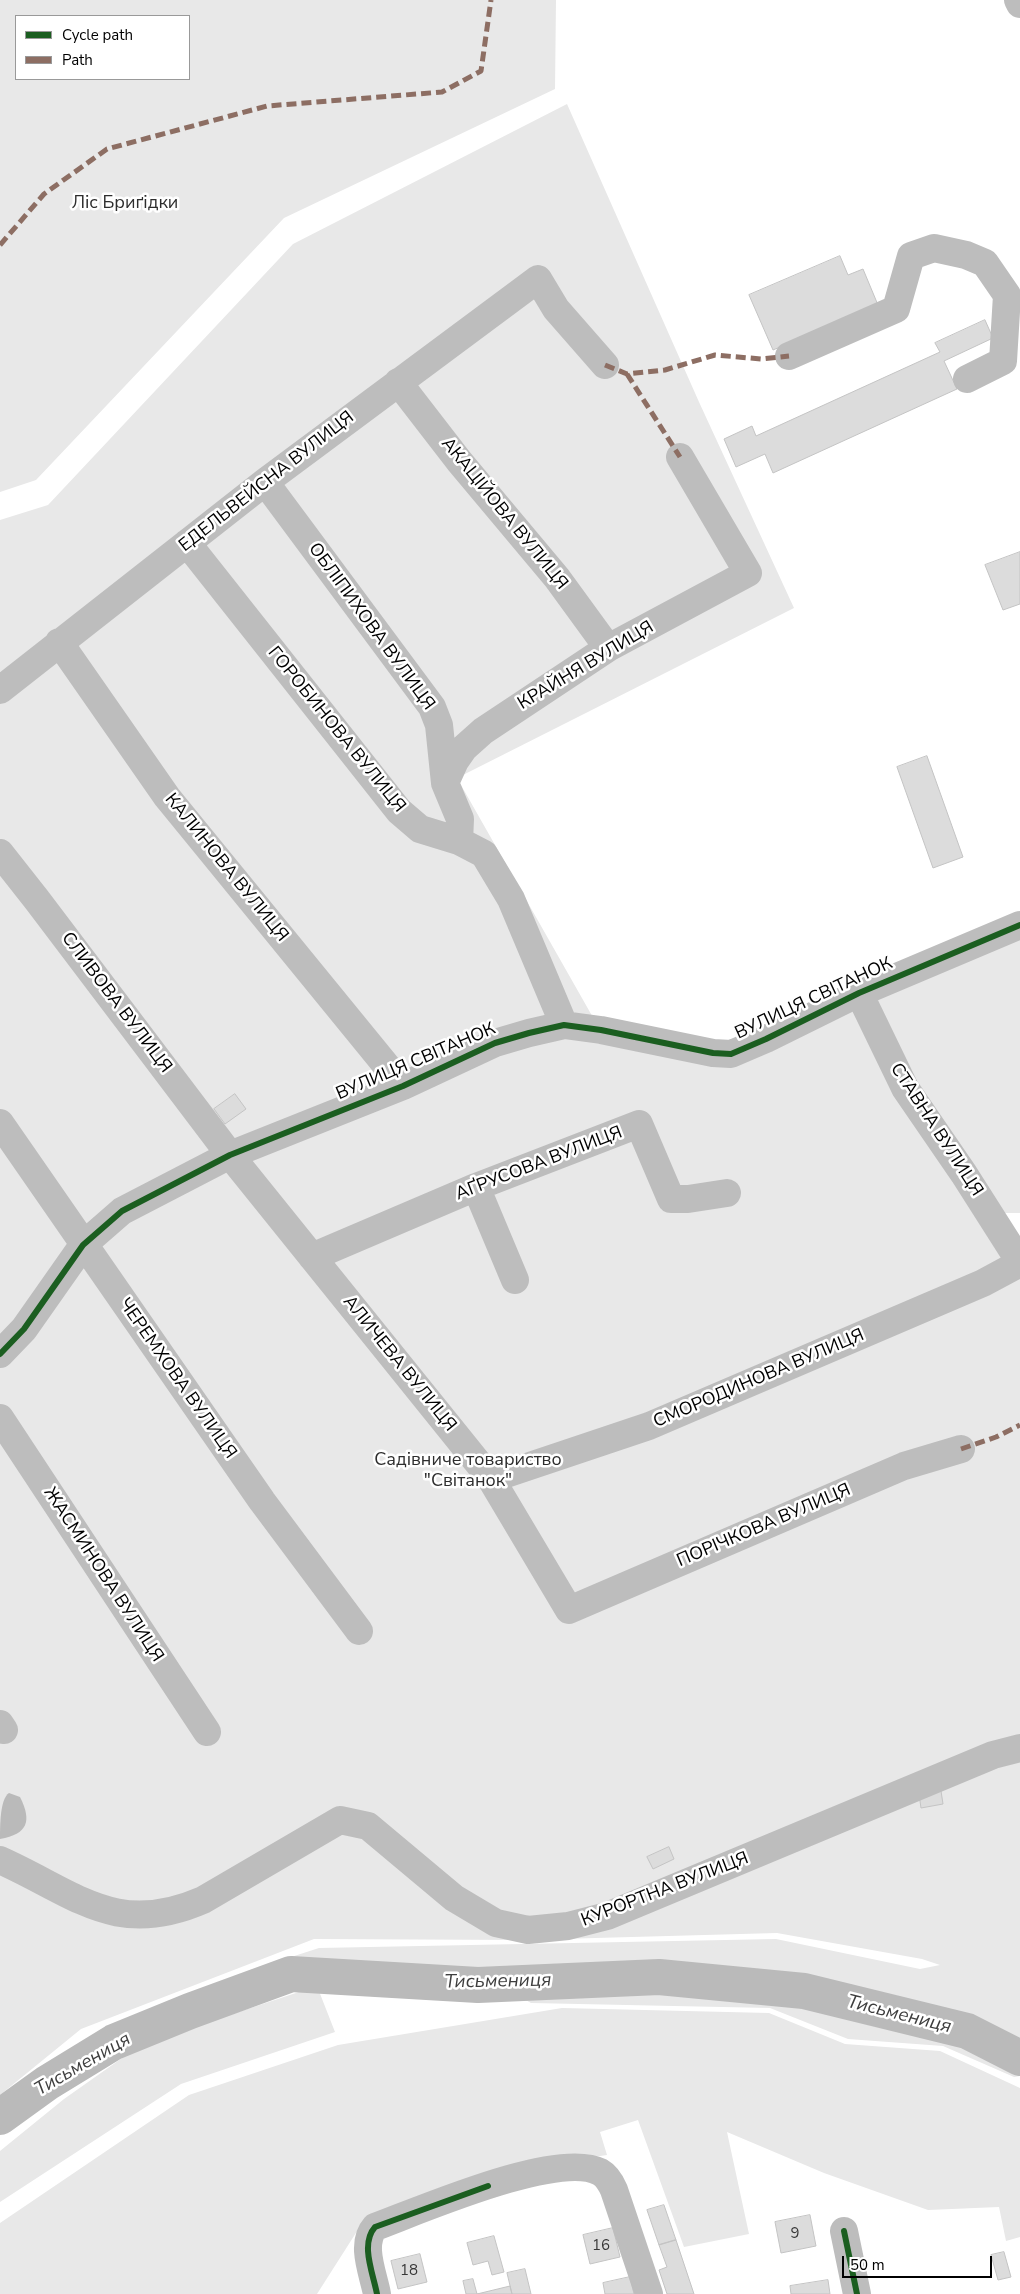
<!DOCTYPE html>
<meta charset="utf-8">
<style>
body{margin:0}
#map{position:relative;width:1020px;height:2294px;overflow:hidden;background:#fff;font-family:"Nunito Sans",sans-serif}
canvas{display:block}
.legend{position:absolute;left:15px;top:15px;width:175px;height:65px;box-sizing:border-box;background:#fff;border:1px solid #999;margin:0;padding:6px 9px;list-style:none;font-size:15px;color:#000}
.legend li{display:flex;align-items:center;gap:10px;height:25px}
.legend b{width:25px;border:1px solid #999}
.scale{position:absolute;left:842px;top:2256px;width:150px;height:22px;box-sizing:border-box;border:2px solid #000;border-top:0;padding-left:6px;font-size:15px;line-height:18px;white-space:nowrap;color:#000;-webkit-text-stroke:4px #fff;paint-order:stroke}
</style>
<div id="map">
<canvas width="1020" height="2294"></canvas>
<ul class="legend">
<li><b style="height:6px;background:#1b5e20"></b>Cycle path</li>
<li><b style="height:6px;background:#8d6e63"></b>Path</li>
</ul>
<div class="scale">50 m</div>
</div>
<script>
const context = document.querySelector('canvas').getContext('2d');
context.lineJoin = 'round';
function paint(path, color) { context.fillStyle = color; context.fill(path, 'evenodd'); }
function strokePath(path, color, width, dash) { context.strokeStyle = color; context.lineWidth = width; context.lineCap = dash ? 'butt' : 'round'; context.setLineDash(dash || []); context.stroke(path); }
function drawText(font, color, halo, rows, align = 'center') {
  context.font = font + ' "Nunito Sans",sans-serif'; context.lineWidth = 5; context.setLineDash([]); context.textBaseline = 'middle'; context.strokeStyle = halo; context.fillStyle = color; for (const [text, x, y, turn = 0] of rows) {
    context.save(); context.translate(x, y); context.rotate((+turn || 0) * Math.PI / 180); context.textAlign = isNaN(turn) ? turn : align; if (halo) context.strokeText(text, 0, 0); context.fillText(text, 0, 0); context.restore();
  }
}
const green = new Path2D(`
 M0 0H556L555 89 284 218 36 480 0 492ZM16 16H189V79H16Z
 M567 104 699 402 794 608 457 778 595 1021 726 1044 1020 936V1213H1003L1020 1246V2076L1014 2077 943 2046 848 2039 770 2008 531 2003 483 1976 251 1970 319 1948 776 1939 920 1969 940 1965 922 1959 777 1933 523 1940 314 1939 81 2029 0 2095V520L48 505 293 244Z
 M317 1986 335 2032 181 2084 0 2202V2151L64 2099 142 2044Z
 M562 2008 769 2013 845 2044 940 2051 1020 2088V2237L1006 2241 999 2207 928 2210 824 2173 727 2132 749 2234 684 2247 638 2120 600 2132 607 2155 518 2168 361 2225 317 2294H0V2223L189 2095 338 2045Z`);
const water = new Path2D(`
 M9 1793 20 1797C32 1821 28 1834 0 1839 0 1825 0 1799 9 1793Z`);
const river = new Path2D(`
 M0 2117 47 2083 114 2042 190 2011 291 1974 478 1985 659 1977 804 1991 967 2031 1020 2058`);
const building = new Path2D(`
 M840 256 848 275 863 269 878 305 773 350 749 295Z
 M985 320 993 338 944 361 957 389 773 473 765 454 736 467 724 439 752 426 756 436 940 352 935 343Z
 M1020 552V604L1003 610 985 565Z
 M927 756 963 857 933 868 897 767Z
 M235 1094 246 1109 225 1124 214 1109Z
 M941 1791 943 1804 921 1808 919 1794Z
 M669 1847 674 1859 653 1869 647 1857Z
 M664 2205 676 2240 659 2245 647 2210Z
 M810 2215 816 2246 781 2253 775 2222Z
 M613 2228 620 2257 590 2264 583 2235Z
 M494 2236 504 2272 492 2275 488 2261 473 2265 467 2243Z
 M676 2240 694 2294H667L659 2270 667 2267 659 2245Z
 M1004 2252 1011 2277 998 2280 991 2255Z
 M420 2254 427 2282 398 2289 391 2261Z
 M525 2269 531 2294H512L507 2273Z
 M630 2277 634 2294H605L603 2283Z
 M473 2279 477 2294 510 2286 512 2294H466L463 2281Z
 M828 2280 830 2294H791L790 2286Z`);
const minor = new Path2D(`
 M1018 0 1020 4
 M789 356 896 309 911 256 934 248 966 255 985 263 1007 295 1003 361 967 379
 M398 382 459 461 557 578 608 648
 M265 482 432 707 439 725 445 783 460 819 459 841
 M187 543 399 811 420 829 459 841 484 854 511 899 564 1025
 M59 642 167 797 403 1086
 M0 690 265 482 538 279 556 309 605 365
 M445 783 455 761 464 748 483 731 608 648 748 573 680 457
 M0 853 37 900 230 1155 491 1479 569 1610 904 1466 961 1449
 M859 993 905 1088 964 1174 1020 1262
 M0 1123 262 1501 359 1631
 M476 1187 515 1280
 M312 1257 476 1187 639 1124 671 1199H688L727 1193
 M0 1354 24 1329 83 1245 122 1211 230 1155 403 1086 495 1043 529 1033 564 1025 601 1030 713 1053 731 1054 766 1039 859 993 1020 925
 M0 1418 207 1732
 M491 1479 649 1426 983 1283 1020 1263
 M0 1724 4 1730
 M0 1860C76 1894 116 1938 203 1900L340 1820 368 1826 454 1898 496 1923 528 1930 568 1926 607 1916 993 1755 1020 1748
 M844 2231 857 2294
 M377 2294C373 2273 360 2244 375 2227 421 2210 558 2150 600 2172 607 2176 611 2183 614 2190L649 2294`);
const quiet = new Path2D(`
 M0 245 44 194 107 149 267 106 442 92 481 71 491 0
 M605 365 627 374 665 370 715 355 761 359 789 356
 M627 374 680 457
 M961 1449 996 1437 1020 1425`);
const cycleway = new Path2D(`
 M0 1354 24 1329 83 1245 122 1211 230 1155 403 1086 495 1043 529 1033 564 1025 601 1030 713 1053 731 1054 766 1039 859 993 1020 925
 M844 2231 857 2294
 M377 2294C373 2273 360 2244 375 2227L488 2186`);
const numberNames = [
 ["9",795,2234],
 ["16",601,2246],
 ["18",409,2271]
];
const parkNames = [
 ["Ліс Бриґідки",125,204],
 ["Садівниче товариство",468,1461],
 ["\"Світанок\"",468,1482]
];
const streetNames = [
 ["ЕДЕЛЬВЕЙСНА ВУЛИЦЯ",267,482,-38],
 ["АКАЦІЙОВА ВУЛИЦЯ",504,514,51],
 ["ОБЛІПИХОВА ВУЛИЦЯ",371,627,54],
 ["КРАЙНЯ ВУЛИЦЯ",586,666,-31],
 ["ГОРОБИНОВА ВУЛИЦЯ",336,730,51],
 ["КАЛИНОВА ВУЛИЦЯ",226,868,51],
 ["ВУЛИЦЯ СВІТАНОК",814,999,-25],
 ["СЛИВОВА ВУЛИЦЯ",116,1003,53],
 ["ВУЛИЦЯ СВІТАНОК",416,1062,-23],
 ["СТАВНА ВУЛИЦЯ",936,1130,57],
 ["АҐРУСОВА ВУЛИЦЯ",539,1164,-21],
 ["АЛИЧЕВА ВУЛИЦЯ",399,1364,51],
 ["ЧЕРЕМХОВА ВУЛИЦЯ",177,1379,55],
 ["СМОРОДИНОВА ВУЛИЦЯ",759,1379,-23],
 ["ПОРІЧКОВА ВУЛИЦЯ",764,1526,-23],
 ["ЖАСМИНОВА ВУЛИЦЯ",103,1575,57],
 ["КУРОРТНА ВУЛИЦЯ",665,1890,-21]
];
const waterNames = [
 ["Тисьмениця",498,1982,-1],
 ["Тисьмениця",899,2015,14],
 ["Тисьмениця",83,2065,-30]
];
paint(green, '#e8e8e8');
paint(water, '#bababa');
strokePath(river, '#bababa', 36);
paint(building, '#dcdcdc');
strokePath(building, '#c4c4c4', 1);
strokePath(minor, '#bdbdbd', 28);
strokePath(quiet, '#8d6e63', 5, [10, 5]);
strokePath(cycleway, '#1b5e20', 6);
drawText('15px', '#373737', null, numberNames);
drawText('18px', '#2d2d2d', '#fff', parkNames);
drawText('18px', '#000', '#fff', streetNames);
drawText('italic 19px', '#3e3e3e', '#fff', waterNames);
</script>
